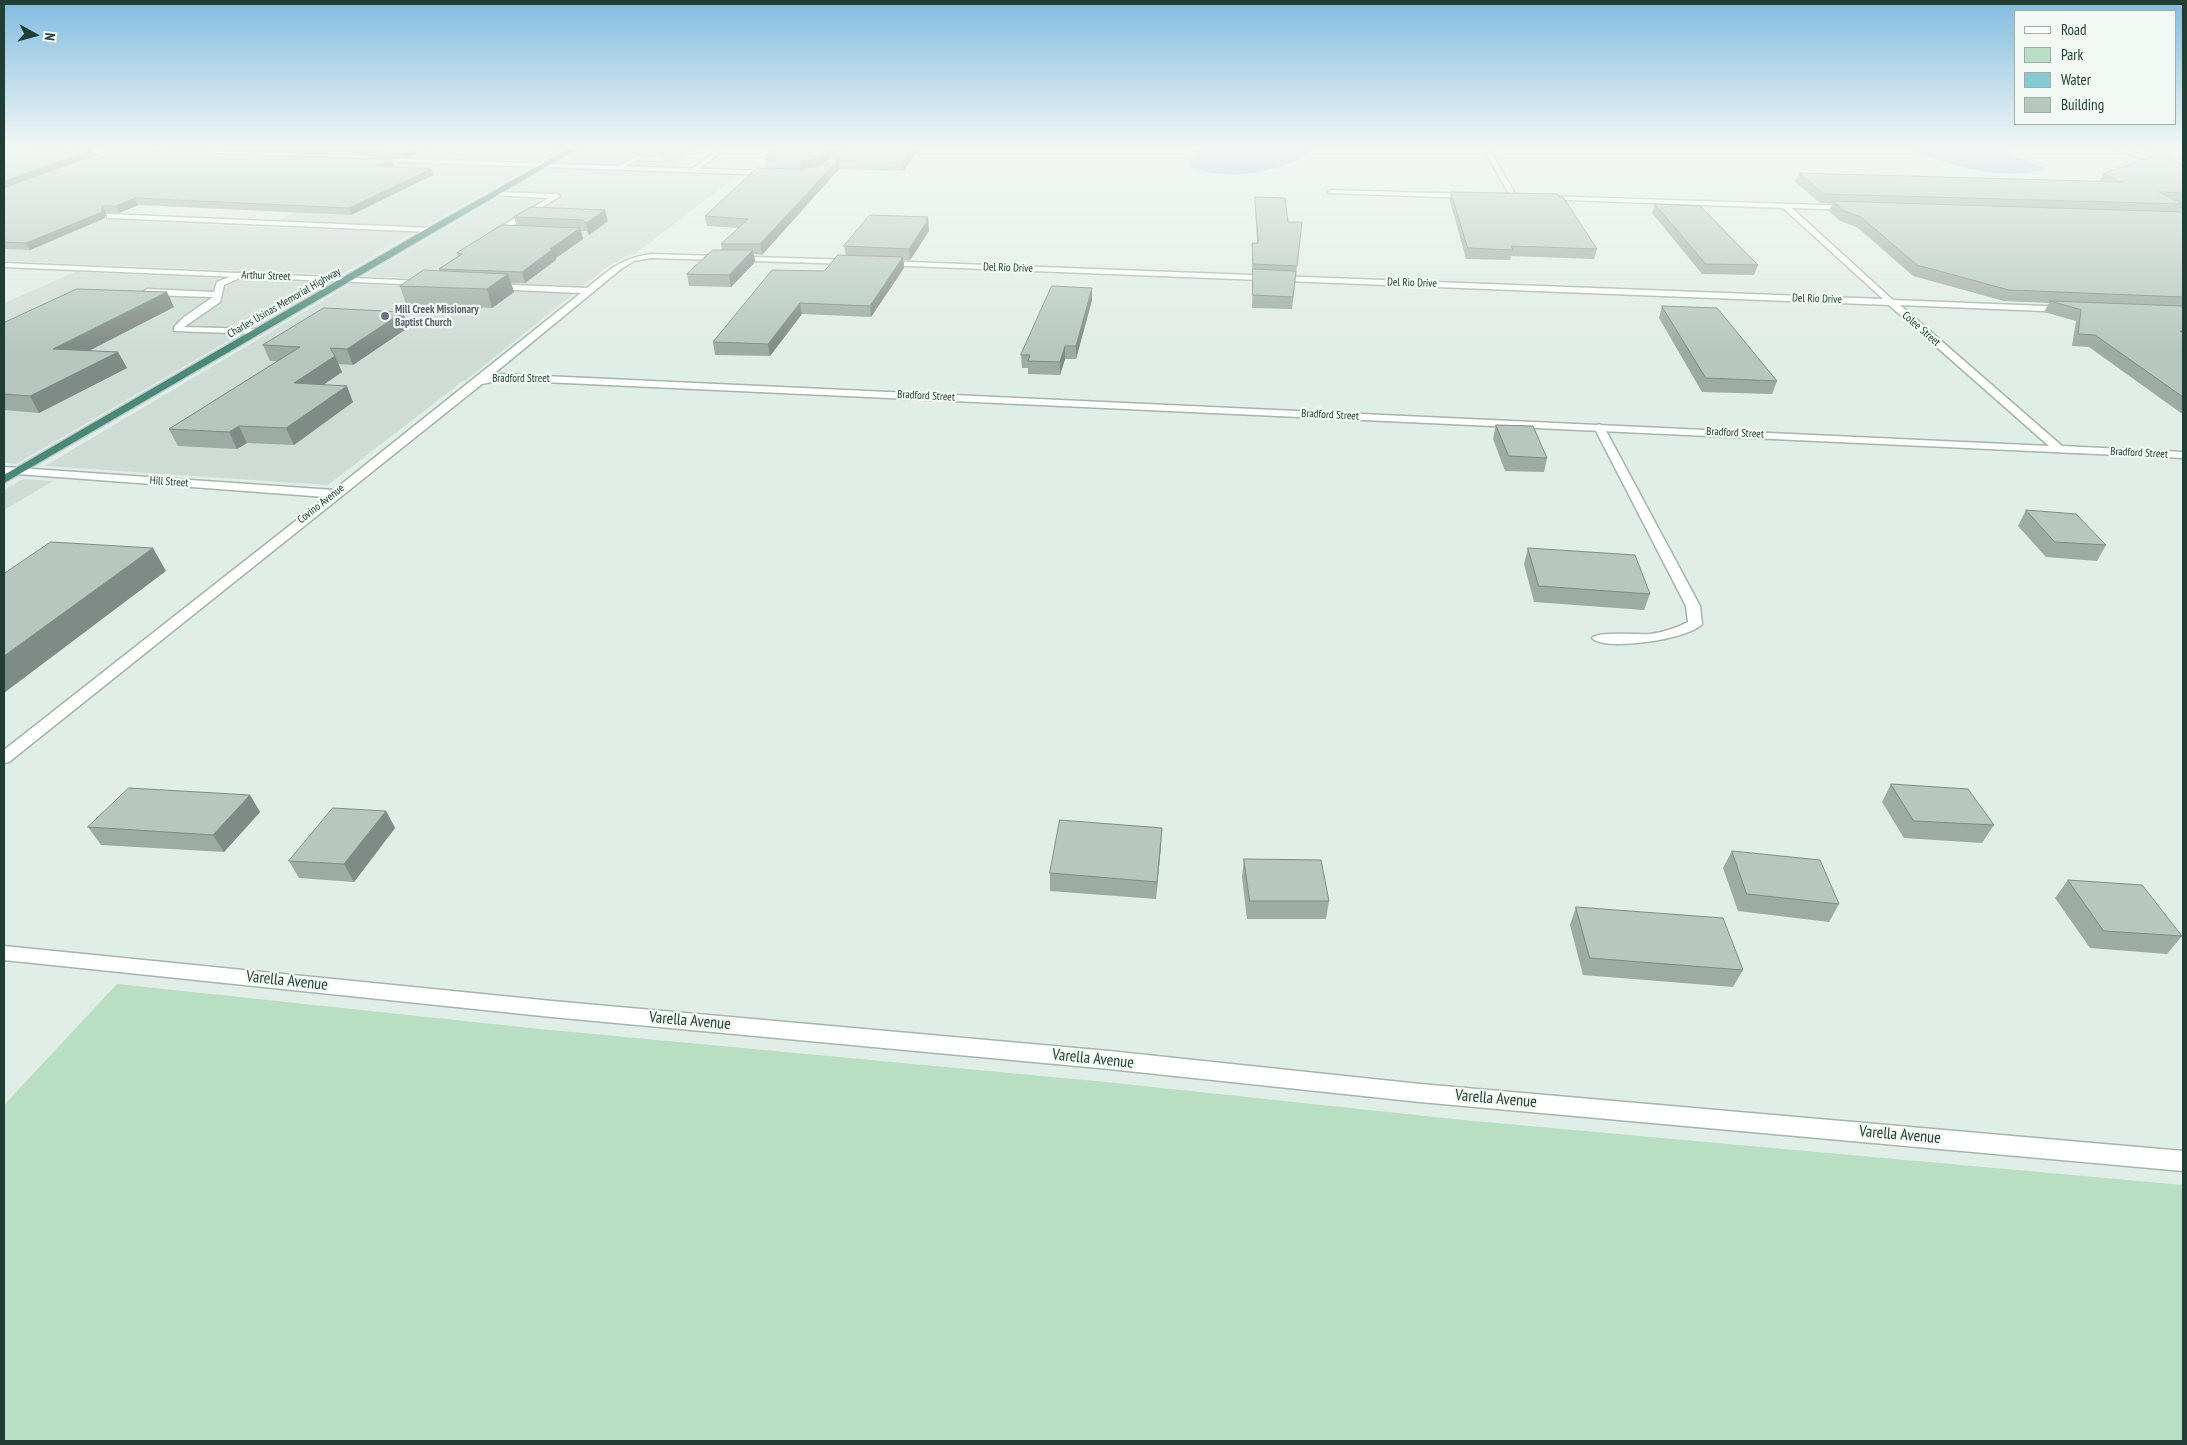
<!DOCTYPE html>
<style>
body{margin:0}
#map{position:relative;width:2187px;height:1445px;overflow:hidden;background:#e1ede7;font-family:"PT Sans Narrow",sans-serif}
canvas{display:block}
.frame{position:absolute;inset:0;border:5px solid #203e36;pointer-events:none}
.legend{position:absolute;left:2014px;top:10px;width:162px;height:115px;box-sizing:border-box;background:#f2f9f5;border:1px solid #9eaea9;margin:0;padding:6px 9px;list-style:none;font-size:15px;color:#203e36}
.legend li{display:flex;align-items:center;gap:10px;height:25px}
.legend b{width:25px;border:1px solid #9eaea9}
.north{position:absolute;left:10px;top:10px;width:50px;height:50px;-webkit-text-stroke:4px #f2f9f5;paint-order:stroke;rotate:97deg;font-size:14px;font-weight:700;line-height:20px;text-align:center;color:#203e36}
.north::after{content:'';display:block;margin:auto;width:18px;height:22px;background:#203e36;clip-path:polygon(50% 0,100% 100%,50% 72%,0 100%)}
</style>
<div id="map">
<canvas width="2187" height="1445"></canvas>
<div class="frame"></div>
<ul class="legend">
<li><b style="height:6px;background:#fff"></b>Road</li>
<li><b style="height:14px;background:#b9dfc3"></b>Park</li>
<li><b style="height:14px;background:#86c9d4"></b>Water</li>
<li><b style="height:14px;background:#b6c7c0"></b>Building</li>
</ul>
<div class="north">N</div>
</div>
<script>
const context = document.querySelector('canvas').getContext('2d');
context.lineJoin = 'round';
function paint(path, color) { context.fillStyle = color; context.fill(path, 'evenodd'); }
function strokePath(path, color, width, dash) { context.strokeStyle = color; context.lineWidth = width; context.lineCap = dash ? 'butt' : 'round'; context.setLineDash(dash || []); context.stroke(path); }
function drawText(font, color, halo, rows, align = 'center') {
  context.font = font + ' "PT Sans Narrow",sans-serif'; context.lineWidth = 4.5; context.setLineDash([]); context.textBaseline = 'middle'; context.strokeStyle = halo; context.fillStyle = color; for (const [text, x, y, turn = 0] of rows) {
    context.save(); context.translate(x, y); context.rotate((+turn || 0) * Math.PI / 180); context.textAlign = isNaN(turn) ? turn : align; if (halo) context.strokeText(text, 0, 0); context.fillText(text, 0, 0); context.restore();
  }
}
const built = new Path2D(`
 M429 147H568L538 163 406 159Z
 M586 147H700L671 168 556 164Z
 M2132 147H2183V164Z
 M397 163 457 165 530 168 426 226 277 221Z
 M548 168 738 175 635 254 628 255 607 267 582 287 364 276Z
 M95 219 275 228 415 232 341 275 4 261V241Z
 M75 272 328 283 16 464 4 463V303Z
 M351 284 573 294 466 380 458 383 459 384 328 485 45 466Z
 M23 479 53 481 4 510V490Z`);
const green = new Path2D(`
 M117 984 540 1029 1106 1082 1463 1120 2183 1185V1441H4V1105Z`);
const water = new Path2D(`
 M1203 147H1310C1308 151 1307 155 1304 157 1289 165 1257 174 1241 174 1224 175 1206 173 1191 167L1190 162 1199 150Z
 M1900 147H1994L2047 169C1998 183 1947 163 1900 147Z`);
const service = new Path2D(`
 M721 147H728L695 172H691V170Z
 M637 156 661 157 664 159 661 161 638 160 619 169 614 168Z
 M492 192 557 194 560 196 506 230 509 232 508 234H495V230L549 198 494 195 492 194Z
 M239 273 246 275 224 285 220 302 184 327 257 329 262 332 260 334 174 331V327L184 317 213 297 147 295 143 292 147 289 214 292 217 282Z
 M1599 424 1604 427 1700 606 1702 624C1690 639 1604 652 1592 638 1598 631 1638 635 1650 634 1664 632 1676 628 1688 622L1686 606 1594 427Z`);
const minor = new Path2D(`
 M52 147H62L49 151V149Z
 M1482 147H1488L1517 197 1516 198 1511 197Z
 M2110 147H2120L2183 169V173Z
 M72 149 124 150 127 152 124 154 70 152Z
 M372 158 771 171 774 173 771 175 370 161 369 160Z
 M1331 190 1470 194 1473 196 1470 198 1329 193 1328 192Z
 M1545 196 1853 206V210H1850L1792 208 1893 300 2070 307 2071 309 2067 312 1900 305 2062 446 2183 452V458L501 380 482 384 9 762 4 763V750L326 497 4 473V467L334 490 581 293 492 289 489 288V284L587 288C611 269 619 259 651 254L853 260 857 262 853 264 651 258 634 261 621 269 491 376 501 374 2049 446 1889 305 883 265 879 263 883 261 1883 299 1783 208 1543 199V197Z
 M107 214 431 228 435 230 431 232 110 218H107Z
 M4 263 424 281 428 283 424 285 4 267Z`);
const tertiary = new Path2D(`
 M4 946 552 1001 1109 1051 1420 1084 2183 1151V1171L1420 1102 1109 1069 552 1017 4 960Z`);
const trunk = new Path2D(`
 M572 147H580L4 483V475L428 228Z`);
const wall = new Path2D(`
 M76 147H428L407 158Z
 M767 147H841L823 165H825L843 147H922L903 171 839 169 762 255 754 254 755 262 731 287 689 286 687 274 722 250 721 244 738 228 707 226 705 216 766 168 765 160 771 156H769Z
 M92 150 95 155 391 159 393 165 389 167 431 169 433 175 351 215 138 205 119 213H106L105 218 30 250 4 249V188Z
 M2183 164V202H2180L2183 204V207L2181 212H2183V413H2181L2089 347 2072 346 2076 321 2044 312 2049 303 2004 301 1913 276 1857 227 1840 221 1829 211 1832 204 1820 203 1795 182 1799 173 2100 181 2103 174Z
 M1451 192 1597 249 1594 259 1511 256 1510 260 1466 259 1450 201Z
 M1255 197 1288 222H1302L1292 309 1252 308 1253 273H1252V243H1257L1255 205Z
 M1655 204 1758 265 1754 275 1702 274 1652 213Z
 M514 217 608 221 589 235 586 231H581L583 239 556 258V260L525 283H511L514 292 492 308 406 304 400 286 440 271 439 269 458 256 457 253 517 226Z
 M928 220 929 231 910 260H904V268L871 317 802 314 770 356 715 355 713 342 824 271 846 255 844 246Z
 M1092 288V300L1076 359H1065L1060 375 1028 374V368H1022L1021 355Z
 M1662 306 1777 381 1772 394 1702 392 1659 318Z
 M174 307 89 351 118 352 127 368 39 413 4 410V323Z
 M409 327 353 365 338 364 342 372 323 385 353 402 294 445 247 443 237 449 178 446 169 429 277 361H270L263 345Z
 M1496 425 1547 458 1544 472 1505 471 1493 439Z
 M2026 510 2106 545 2097 561 2046 557 2018 526Z
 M1528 548 1650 594 1644 610 1534 602 1524 564Z
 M1891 784 1994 825 1982 843 1904 838 1882 802Z
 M250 795 260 812 224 852 101 845 88 827Z
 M386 811 395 828 354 882 299 878 289 861Z
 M1161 845 1156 899 1050 891V873Z
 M1732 851 1839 904 1829 922 1738 911 1723 868Z
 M1244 859 1329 901 1326 919H1247L1242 877Z
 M2068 880 2182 936 2167 954 2090 948 2055 898Z
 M1576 907 1743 970 1733 987 1583 975 1570 925Z`);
const shadedWall = new Path2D(`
 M414 147H428L407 158 405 152Z
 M831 147H841L821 167 801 170 800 161Z
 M914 147H922L903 171 902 162Z
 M92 150 95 156 4 188V181Z
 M391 159 393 165 378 172 376 166Z
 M838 160 839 169 762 255 760 244Z
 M431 169 433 175 351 215 349 208Z
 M135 198 138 205 119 213 116 206Z
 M102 206 106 213 105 218 30 250 26 243Z
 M605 210 608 221 589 235 586 223Z
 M928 217 929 231 910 260 909 249Z
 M580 228 583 239 556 258V260L525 283 522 272 550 249Z
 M753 250 755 262 731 287 729 275Z
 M903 257 904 268 871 317 870 306Z
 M508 274 514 292 492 308 487 289Z
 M1092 288V300L1076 359V346Z
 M167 292 174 307 61 365 53 349Z
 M800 303 802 314 770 356 768 344Z
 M403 312 409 327 353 365 347 349Z
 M1065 346V359L1060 375V362Z
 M118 352 127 368 39 413 30 396Z
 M335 356 342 372 301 400 294 383Z
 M347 386 353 402 294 445 286 428Z
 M239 426 247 443 237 449 229 432Z
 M153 548 166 571 4 693V656Z
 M250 795 260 812 224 852 213 835Z
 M386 811 395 828 354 882 344 864Z
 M1162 828 1161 845 1156 899 1157 882Z`);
const building = new Path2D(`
 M4 147H14L92 150 4 181Z
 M261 147H414L405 152Z
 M774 147H831L820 158 800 161 765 160 782 148Z
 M843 147H914L902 162 838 160 760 244H721L748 219 705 216 757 168 800 169 825 165Z
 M109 150 391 159 376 166 431 169 349 208 135 198 116 206H102V212L26 243 4 242V188Z
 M2156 155 2183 164V193L2159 192 2183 204 1824 194 1799 173 2122 182 2103 174Z
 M1451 192 1558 194 1560 197H1563L1597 249 1511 246 1513 250 1468 248Z
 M1255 197 1285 198 1288 222H1302L1297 266 1253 264 1252 243H1258Z
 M1833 201 2183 212V297L2009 290 1917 265 1861 217 1844 211Z
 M1655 204 1700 206 1758 265 1706 264Z
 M531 207 605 210 586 223 583 220 514 217Z
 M870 215 928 217 925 220H928L909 249 844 246Z
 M502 225 580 228 550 249H553L522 272 439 269 462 254 457 253Z
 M713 250H753L729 275 687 274Z
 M838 255 903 257 870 306 800 303 768 344 713 342 772 270 824 271Z
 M1253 269 1296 271 1293 297 1253 295Z
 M424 270 508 274 487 289 400 286Z
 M1052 286 1092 288 1076 346H1065L1060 362 1028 361 1030 355H1021Z
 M77 289 167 292 53 349 118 352 30 396 4 394V323Z
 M2050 301 2183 306V331H2180L2183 333V397L2095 335 2078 334 2081 310Z
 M1662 306 1717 308 1777 381 1706 378Z
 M324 308 403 312 347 349 330 348 335 356 294 383 347 386 286 428 239 426 229 432 169 429 300 347 263 345Z
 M1496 425 1533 426 1547 458 1509 456Z
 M2026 510 2076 514 2106 545 2055 542Z
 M51 542 153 548 4 656V574Z
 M1528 548 1635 555 1650 594 1539 586Z
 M1891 784 1968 789 1994 825 1914 821Z
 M129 788 250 795 213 835 88 827Z
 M333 808 386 811 344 864 289 861Z
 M1060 820 1162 828 1157 882 1050 873Z
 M1732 851 1820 860 1839 904 1747 894Z
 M1244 859 1321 860 1329 901H1250Z
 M2068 880 2142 885 2182 936 2104 931Z
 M1576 907 1723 918 1743 970 1590 958Z`);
const markers = [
 [385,316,5,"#6b7280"]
];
const farStreetnames = [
 ["Del Rio Drive",1008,268,2],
 ["Arthur Street",266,276,2],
 ["Del Rio Drive",1412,283,2],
 ["Del Rio Drive",1817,299,2],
 ["Charles Usinas Memorial Highway",284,303,-30],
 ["Colee Street",1921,329,41],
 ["Bradford Street",521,379],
 ["Bradford Street",926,396,3],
 ["Bradford Street",1330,415,3],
 ["Bradford Street",1735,433,3],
 ["Bradford Street",2139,453,3],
 ["Hill Street",169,482,4],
 ["Covino Avenue",321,504,-38]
];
const farWorshipnames = [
 ["Mill Creek Missionary",395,310],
 ["Baptist Church",395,323]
];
const nearStreetnames = [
 ["Varella Avenue",287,981,6],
 ["Varella Avenue",690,1021,5],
 ["Varella Avenue",1093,1059,6],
 ["Varella Avenue",1496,1099,5],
 ["Varella Avenue",1900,1135,5]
];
paint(built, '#cfdcd6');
paint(green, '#b9dfc3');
paint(water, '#86c9d4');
strokePath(service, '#a3b5ae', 3);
strokePath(minor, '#a3b5ae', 3);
strokePath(tertiary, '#a3b5ae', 3);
strokePath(trunk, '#c1c9c7', 3);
paint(service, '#fff');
paint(minor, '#fff');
paint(tertiary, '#fff');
paint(trunk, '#478878');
paint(wall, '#9daba5');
paint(shadedWall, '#7f8b86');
paint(building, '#b6c7c0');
strokePath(building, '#7f8b86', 1);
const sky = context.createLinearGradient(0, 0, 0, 350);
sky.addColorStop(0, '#81bce0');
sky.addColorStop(0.42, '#f2f7f4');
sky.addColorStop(1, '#f2f7f400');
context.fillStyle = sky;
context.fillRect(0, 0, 2187, 350);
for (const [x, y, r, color] of markers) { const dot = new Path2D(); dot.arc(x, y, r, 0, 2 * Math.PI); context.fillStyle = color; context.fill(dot); strokePath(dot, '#f2f9f5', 2); }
drawText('11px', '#203e36', '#f2f9f5', farStreetnames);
drawText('bold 11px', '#5b616d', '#f2f9f5', farWorshipnames, 'left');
drawText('16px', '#203e36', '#f2f9f5', nearStreetnames);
</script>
